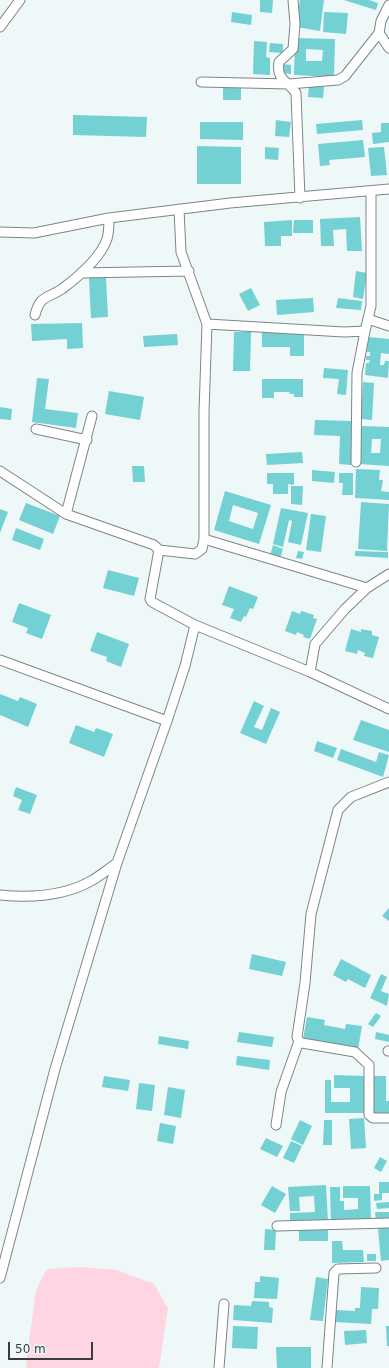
<!DOCTYPE html>
<style>
body{margin:0}
#map{position:relative;width:389px;height:1368px;overflow:hidden;background:#eef8f8;font-family:"DejaVu Sans",sans-serif}
canvas{display:block}
.scale{position:absolute;left:8px;top:1342px;width:85px;height:18px;box-sizing:border-box;border:2px solid #383c3c;border-top:0;padding-left:5px;font-size:12px;line-height:14px;white-space:nowrap;color:#383c3c;-webkit-text-stroke:3px #eef8f8;paint-order:stroke}
</style>
<div id="map">
<canvas width="389" height="1368"></canvas>
<div class="scale">50 m</div>
</div>
<script>
const context = document.querySelector('canvas').getContext('2d');
context.lineJoin = 'round';
function paint(path, color) { context.fillStyle = color; context.fill(path, 'evenodd'); }
function strokePath(path, color, width, dash) { context.strokeStyle = color; context.lineWidth = width; context.lineCap = dash ? 'butt' : 'round'; context.setLineDash(dash || []); context.stroke(path); }
const green = new Path2D(`
 M79 1267 117 1270 154 1284 168 1308 159 1368H27L26 1364 36 1290 47 1269Z`);
const building = new Path2D(`
 M260 0H273L272 13 260 12Z
 M300 0H324L320 31 296 27Z
 M344 0H369L378 3 376 10Z
 M232 12 252 15 251 25 231 22Z
 M324 12 348 13 346 34 323 32Z
 M295 38 335 39 334 77 294 75ZM306 49 323 50 322 61H306Z
 M254 41 267 42 266 57 270 58V75L253 74Z
 M270 43 283 44V53L269 52Z
 M283 64 291 65V74L282 73Z
 M309 86 324 87 323 98 308 97Z
 M223 88H241V100H223Z
 M73 115 147 117 146 137 73 135Z
 M276 120 291 122 289 137 275 136Z
 M362 120 363 130 317 134 316 124Z
 M200 122H243V140L200 139Z
 M381 123H389V142L373 144 372 133 381 132Z
 M363 140 365 157 329 160 330 165 320 166 318 144Z
 M197 146 241 147V184H197Z
 M265 147 279 148 278 160 265 159Z
 M384 147 387 175 371 176 368 148Z
 M360 217 362 251H347L346 229 333 230 334 246H321L320 219Z
 M292 220V236H281V246H265L264 222Z
 M294 220H313V233H293Z
 M356 271 367 273 363 299 353 297Z
 M89 278H106L108 317 91 318Z
 M251 288 260 305 248 311 239 294Z
 M313 298 314 312 277 315 276 300Z
 M338 298 362 301 361 310 336 308Z
 M82 323 83 348 67 349V339L32 341 31 324Z
 M262 331H304V356H290V347H262Z
 M234 332H251L250 371H233Z
 M177 334 178 345 144 347 143 336Z
 M368 337 389 339V354L381 353 380 365H384L385 361H389L388 378 365 375 366 363H369L370 360H366V356H370V352H367Z
 M324 368 348 370 346 395 337 394 339 379 323 378Z
 M37 378 49 379 45 409 78 413 76 428 32 422Z
 M262 379H303V397H294V394H290L289 392H274V398H262Z
 M363 382 374 383 372 420 361 419Z
 M109 391 144 397 140 420 105 414Z
 M0 407 12 409 11 420 0 419Z
 M315 420 352 421 351 465 339 464 340 436 314 435Z
 M361 426 389 427V466L359 464ZM372 439H381L380 453H371Z
 M302 452 303 463 267 465 266 454Z
 M132 466H144L145 482H133Z
 M356 469 380 470 379 480H383L381 491 389 492V500L355 498Z
 M312 470 335 472 334 483 312 481Z
 M267 473H294V485L288 484V494H273V484H267Z
 M339 473H353V495H342L343 483H339Z
 M291 486H303L302 505 291 504Z
 M225 491 271 505 259 544 214 530ZM233 505 258 513 253 529 229 521Z
 M361 502 389 504 387 551 358 549Z
 M26 503 60 516 53 534 19 520Z
 M281 508 308 513 301 545 288 542 292 521 289 520 283 547 273 544Z
 M0 509 8 512 0 533Z
 M311 514 326 516 321 552 306 550Z
 M16 528 44 539 40 550 12 540Z
 M273 545 283 549 280 559 270 556Z
 M298 551 304 552 302 559 296 558Z
 M355 551 388 552V558L355 556Z
 M108 570 139 578 134 596 103 588Z
 M229 586 258 597 253 609 250 608 246 617 244 616 241 622 230 618 234 609 222 605Z
 M19 603 51 615 42 639 26 633 28 628 12 622Z
 M292 611 300 614 301 611 314 615 313 618 317 619 310 639 303 637 304 635 297 632 296 635 285 631Z
 M351 629 361 632V629L372 631V635L379 637 373 658 364 656 365 653 358 650 357 654 345 651Z
 M97 632 129 644 121 667 106 661 107 657 90 651Z
 M0 694 18 701 20 697 37 704 28 727 0 715Z
 M254 701 264 706 254 727 262 730 271 708 280 712 266 744 240 733Z
 M361 720 389 730V752L353 740Z
 M76 725 94 732 96 728 113 734 104 757 69 743Z
 M317 741 337 748 333 758 314 751Z
 M341 749 376 762 379 752 389 755 383 777 337 760Z
 M16 787 37 795 30 814 18 810 22 800 13 796Z
 M389 908V921L382 916Z
 M252 954 286 962 282 976 249 969Z
 M341 959 371 975 365 988 348 979 346 982 333 975Z
 M381 974 387 977 381 991 389 994 387 1006 370 998Z
 M376 1013 381 1016 373 1027 368 1024Z
 M307 1017 325 1020 324 1025 345 1029 346 1024 362 1026 358 1049 303 1039Z
 M239 1032 274 1037 272 1047 237 1042Z
 M376 1032 389 1035V1042L375 1039Z
 M159 1036 189 1041 188 1049 158 1044Z
 M237 1056 270 1060 269 1070 236 1065Z
 M334 1075 365 1076V1113H325V1080H331V1102H350V1088H334Z
 M104 1076 130 1080 128 1091 102 1087Z
 M373 1076H386V1101H389V1113H373Z
 M139 1083 155 1085 152 1111 136 1109Z
 M168 1087 185 1090 181 1118 164 1115Z
 M364 1118 366 1148 351 1149 349 1119Z
 M300 1120 312 1126 303 1145 291 1139Z
 M324 1120H332V1145H323Z
 M160 1123 176 1126 173 1144 157 1141Z
 M266 1138 283 1146 277 1157 260 1149Z
 M291 1141 302 1146 294 1163 283 1158Z
 M380 1157 387 1161 381 1172 374 1168Z
 M379 1182H389V1193H382V1200L374 1201V1194H379Z
 M326 1185 328 1222 290 1224V1213L315 1212 314 1196 299 1197 300 1211H290L288 1187Z
 M272 1186 286 1194 275 1213 261 1205Z
 M343 1186H370L371 1221H331L330 1187H340V1201H344V1210L358 1209V1198H343Z
 M389 1202V1208L377 1209 376 1203Z
 M375 1212H389V1220H376Z
 M389 1227V1260L381 1261 378 1228Z
 M299 1228H328V1241H299Z
 M265 1229 276 1230 275 1250H264Z
 M332 1241H342L343 1250H363L364 1262 332 1263Z
 M367 1254H376V1261H367Z
 M260 1276 279 1278 277 1299 254 1298 255 1282H260Z
 M316 1277 328 1279 323 1321 310 1320Z
 M361 1287 379 1288 378 1309H372L371 1324 335 1322 336 1310 355 1311V1308H360Z
 M252 1301 269 1302V1307L273 1308 272 1323 233 1320 234 1305 251 1306Z
 M233 1326 258 1327 257 1349 232 1348Z
 M386 1326H389V1346H387Z
 M366 1330 367 1343 345 1345 344 1331Z
 M276 1347H311V1368H277Z`);
const street = new Path2D(`
 M293 0 295 24 293 49 279 62C276 80 287 80 296 93L300 198
 M389 5 381 21 379 33 389 48
 M0 27 20 0
 M201 82 289 84 338 80 345 76 379 33
 M0 232 34 233 109 218 230 203 389 189
 M81 273 189 271
 M35 315C40 295 47 299 62 289 78 277 100 259 107 239 109 232 109 224 109 218
 M368 319 389 326
 M207 324 344 332 365 331 371 306V192
 M36 429 87 440
 M356 462 357 373 365 331
 M0 471 66 514 154 545 159 550 150 599 152 602 195 625 310 672 389 709
 M66 514 92 416
 M204 539 367 588
 M159 550 195 554 202 549 204 539V412L207 324 181 252 179 209
 M0 660 167 721
 M310 672 315 644 345 609 367 588 389 574
 M0 895C30 898 64 896 91 881 100 876 108 869 117 863
 M299 1041 302 1043 355 1052 369 1065V1115L373 1118H389
 M388 1051H389
 M276 1125 281 1092 299 1041 297 1037 305 983 311 914 338 810 351 797 389 782
 M277 1226 389 1223
 M0 1278 55 1069 117 863 167 721 185 666 195 625
 M219 1368 224 1304
 M327 1368 334 1273 338 1269 376 1268`);
paint(green, '#fed5e0');
paint(building, '#73d0d3');
strokePath(street, '#7d8686', 11);
strokePath(street, '#fff', 9);
</script>
